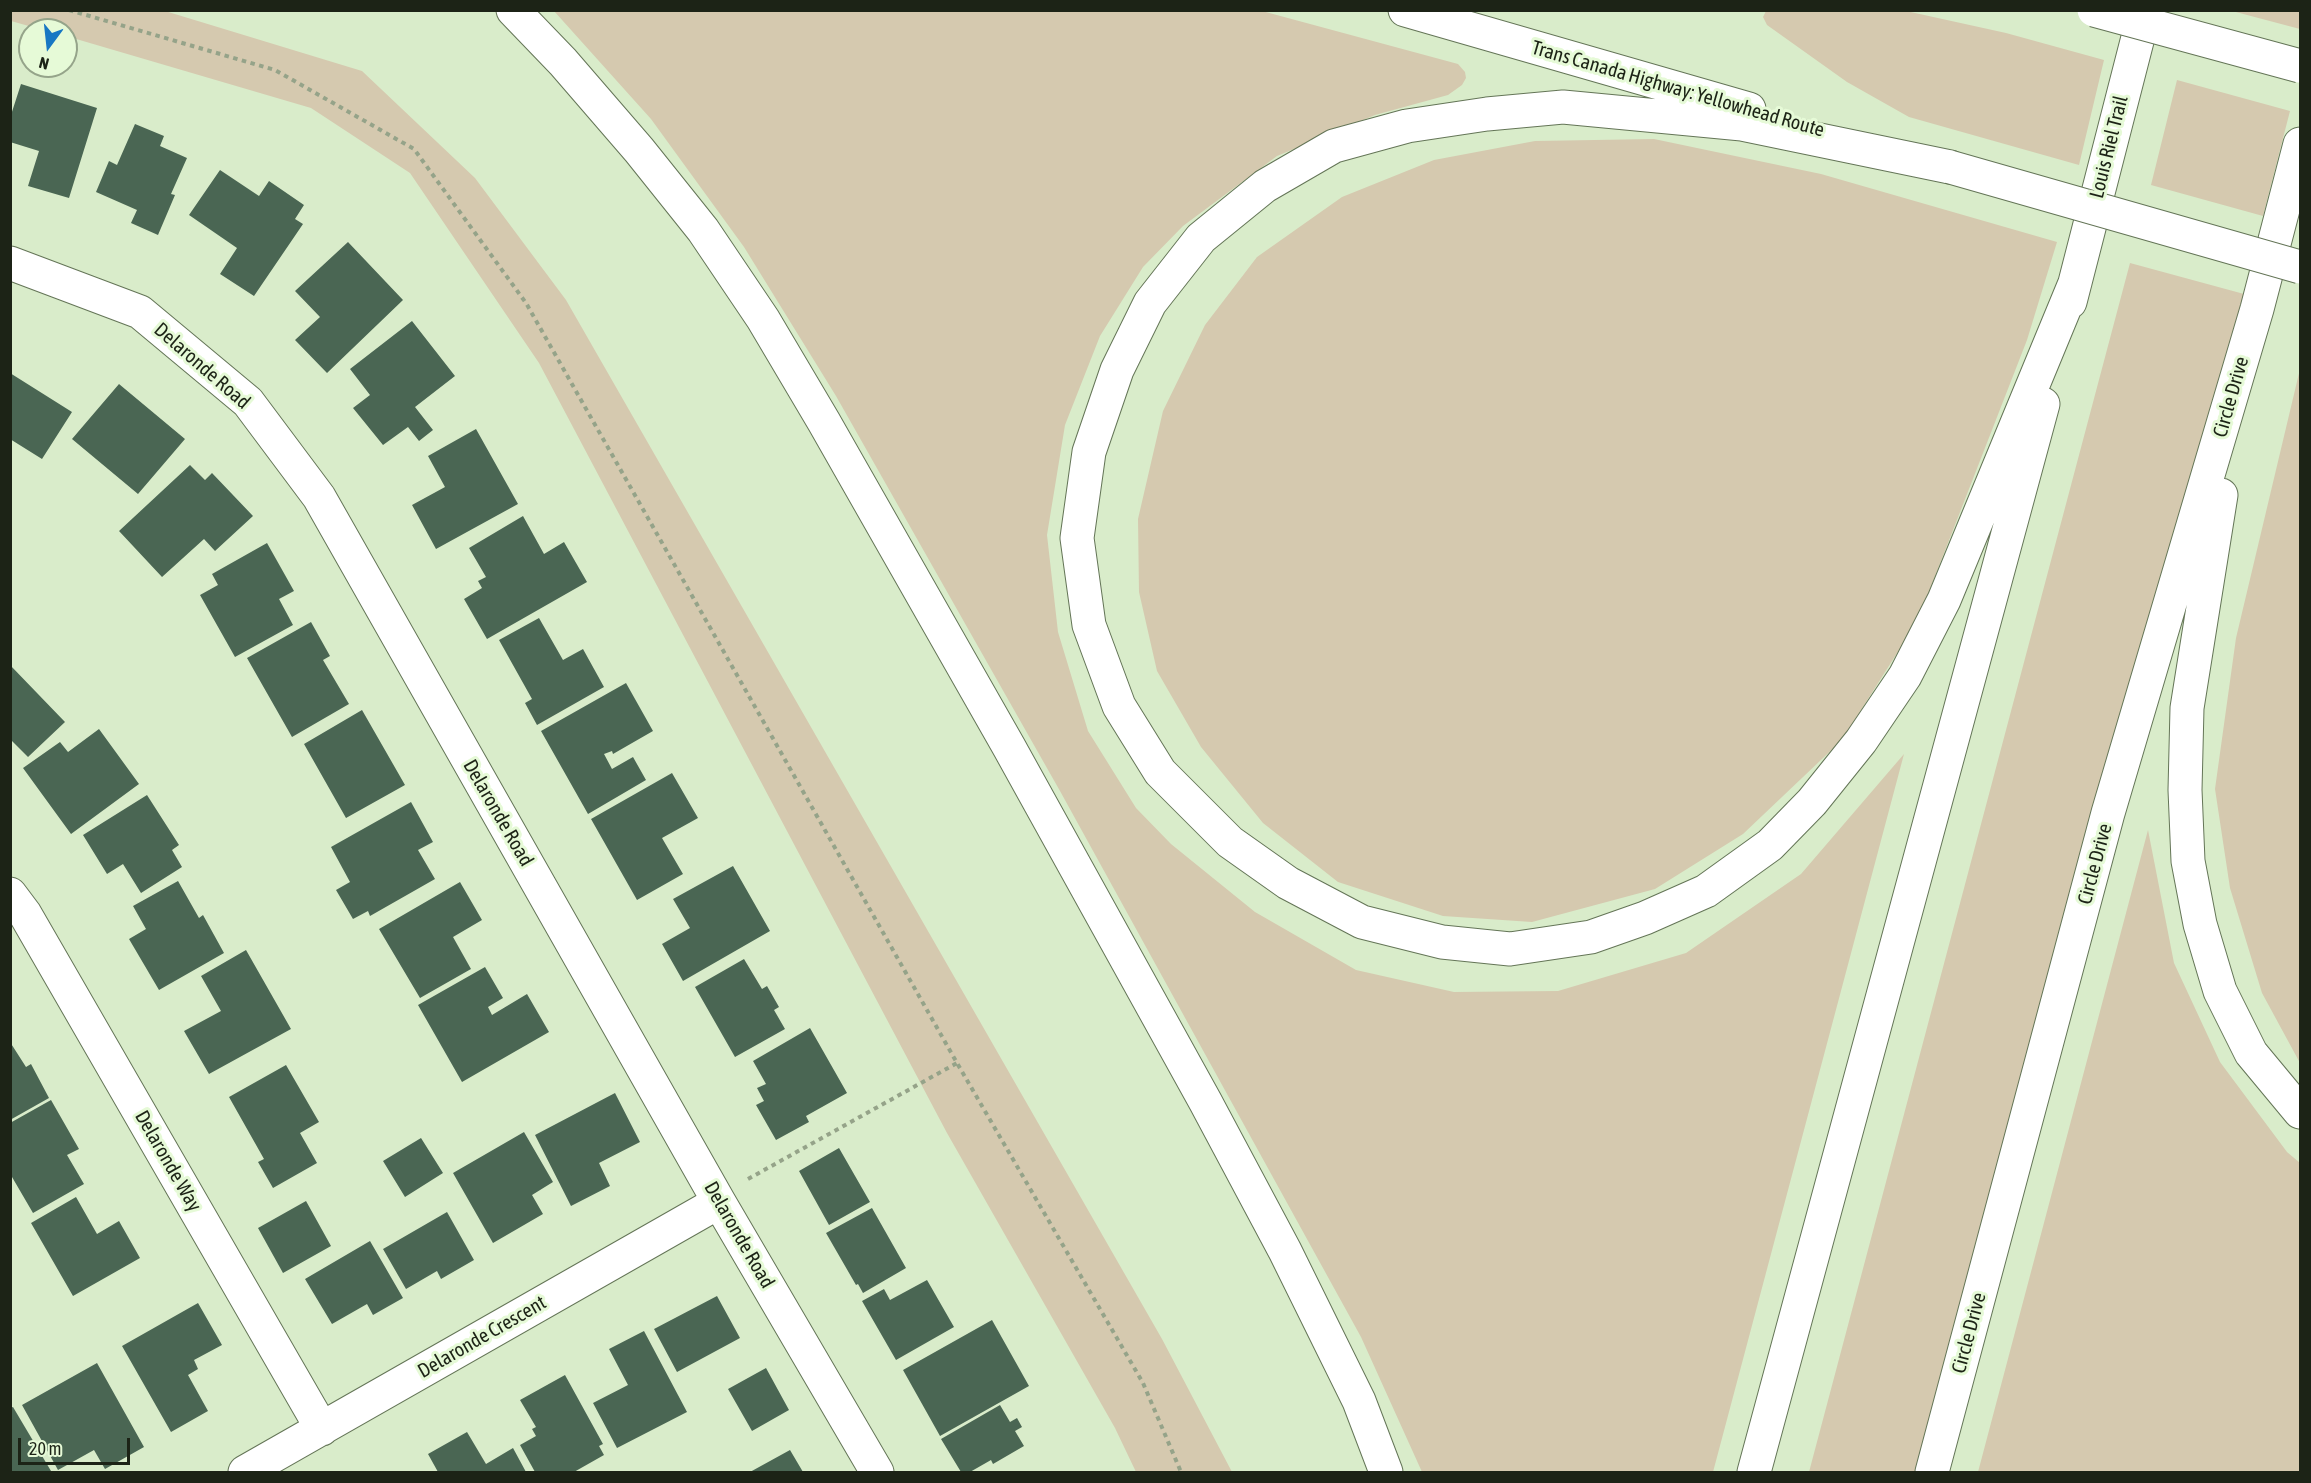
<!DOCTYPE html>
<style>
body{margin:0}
#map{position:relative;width:2311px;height:1483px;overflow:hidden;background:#d9ecca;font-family:"Asap Condensed",sans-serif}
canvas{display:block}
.frame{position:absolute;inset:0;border:12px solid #1c2316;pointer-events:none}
.north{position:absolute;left:18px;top:18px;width:60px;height:60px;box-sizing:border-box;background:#e6fad7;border:2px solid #95a48a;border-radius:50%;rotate:195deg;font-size:16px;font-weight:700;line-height:24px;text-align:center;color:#1c2316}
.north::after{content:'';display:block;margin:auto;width:21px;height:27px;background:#1777c3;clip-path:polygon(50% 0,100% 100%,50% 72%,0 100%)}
.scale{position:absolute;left:18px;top:1438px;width:112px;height:27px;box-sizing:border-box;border:3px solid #1c2316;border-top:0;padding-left:8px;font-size:18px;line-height:21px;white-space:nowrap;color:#1c2316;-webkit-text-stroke:4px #e6fad7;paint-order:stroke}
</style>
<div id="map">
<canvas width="2311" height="1483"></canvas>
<div class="frame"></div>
<div class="north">N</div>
<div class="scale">20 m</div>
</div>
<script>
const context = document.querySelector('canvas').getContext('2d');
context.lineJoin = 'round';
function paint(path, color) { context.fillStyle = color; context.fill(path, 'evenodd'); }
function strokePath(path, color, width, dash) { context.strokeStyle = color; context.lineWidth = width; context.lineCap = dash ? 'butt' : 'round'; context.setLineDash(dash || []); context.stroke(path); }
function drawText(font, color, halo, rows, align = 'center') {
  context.font = font + ' "Asap Condensed",sans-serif'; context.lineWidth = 6; context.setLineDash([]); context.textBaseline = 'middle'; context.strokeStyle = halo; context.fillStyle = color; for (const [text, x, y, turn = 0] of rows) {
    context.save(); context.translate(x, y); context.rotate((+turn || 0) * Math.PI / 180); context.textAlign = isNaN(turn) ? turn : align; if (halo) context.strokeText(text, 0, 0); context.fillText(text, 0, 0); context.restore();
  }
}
const green = new Path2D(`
 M10 11H165L362 71 475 178 566 300 1162 1339 1232 1472H1136L1115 1428 947 1133 539 363 410 173 311 108 66 36V30H43L11 21Z
 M554 11H1262L1458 64 1465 72 1466 78 1462 85 1448 95 1375 115 1277 156 1183 226 1143 267 1100 336 1065 425 1047 535 1058 632 1088 731 1136 808 1171 844 1255 912 1356 970 1454 992 1558 991 1686 953 1801 874 1904 754 1713 1472H1422L1361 1337 1060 791 836 396 744 247 651 119Z
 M1766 11H1906L2006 33 2104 60 2079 165 1909 117 1847 82 1767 25 1763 17Z
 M2232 11H2300V29Z
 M2177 80 2290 111 2263 216 2151 185Z
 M1654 139 1821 174 2057 242 2027 340 1918 620 1842 740 1743 834 1655 889 1532 922 1443 916 1338 882 1263 823 1201 747 1157 671 1139 592 1138 519 1163 411 1205 325 1257 257 1342 197 1434 160 1535 141Z
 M2130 263 2244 294 1921 1472H1809Z
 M2300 369V1063L2262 993 2230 888 2215 789 2236 638Z
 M2148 830 2174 963 2220 1062 2287 1152 2300 1163V1472H1978Z`);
const building = new Path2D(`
 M21 84 97 108 69 198 28 186 39 151 10 142V118Z
 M135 124 164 136 160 146 187 158 171 194 175 195 158 235 131 223 137 210 96 192 109 161 117 165Z
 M220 170 259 196 269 181 304 205 295 219 303 224 254 296 220 274 237 248 189 215Z
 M348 242 403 300 327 373 295 340 320 317 295 291Z
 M412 321 455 376 415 407 433 430 419 441 408 427 383 445 353 408 370 395 350 369Z
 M10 373 72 412 42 459 10 439Z
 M119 384 185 439 138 494 72 439Z
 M476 429 518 504 436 549 412 505 445 487 428 456Z
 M190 465 205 480 212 473 253 516 215 551 204 539 162 577 119 531Z
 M523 516 544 554 564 542 587 582 487 639 464 599 482 588 478 581 486 577 469 548Z
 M267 543 294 591 279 599 293 625 235 657 200 595 218 585 212 574Z
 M539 618 563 660 583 649 604 687 537 725 525 703 532 699 499 640Z
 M311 622 330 656 323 660 349 704 292 737 247 658Z
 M10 665 65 722 28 757 10 739Z
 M626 683 653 731 613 754 612 751 604 754 612 769 633 757 646 780 588 814 541 731Z
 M362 710 405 785 346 818 304 744Z
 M99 729 139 784 71 834 23 768 60 742 68 752Z
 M672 773 698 818 662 838 683 874 637 900 591 819Z
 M147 795 179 845 172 850 182 867 141 893 123 864 107 874 83 835Z
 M411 802 433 842 418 850 435 879 370 916 368 911 353 919 336 890 350 882 331 847Z
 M733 866 770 931 683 981 662 944 690 928 673 899Z
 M178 881 199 918 203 915 224 953 159 990 129 939 146 929 133 906Z
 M460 882 482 920 453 937 471 969 420 998 379 929Z
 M246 950 291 1029 209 1074 184 1031 221 1011 201 976Z
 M744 959 762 989 767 986 779 1007 774 1010 785 1029 735 1057 695 987Z
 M485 967 503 998 488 1007 492 1015 527 994 549 1032 462 1082 418 1005Z
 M810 1028 847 1093 806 1116 809 1122 776 1140 756 1105 764 1101 757 1088 766 1084 753 1061Z
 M10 1042 26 1067 31 1064 49 1098 10 1120Z
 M286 1065 319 1122 300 1133 317 1163 273 1188 258 1162 264 1159 229 1097Z
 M615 1093 640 1142 599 1163 610 1186 571 1206 535 1135Z
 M51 1100 79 1149 67 1155 84 1184 33 1213 12 1177 10 1178V1123Z
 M524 1132 553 1182 532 1195 543 1214 493 1243 453 1173Z
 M421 1138 443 1173 405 1197 383 1161Z
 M839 1148 870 1202 829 1225 799 1171Z
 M76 1197 97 1234 119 1221 140 1258 73 1296 31 1223Z
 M306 1201 331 1246 283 1273 258 1228Z
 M872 1208 906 1268 863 1293 858 1284 856 1285 826 1233Z
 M447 1212 474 1260 441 1279 437 1271 406 1289 383 1249Z
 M370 1241 403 1298 373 1315 367 1304 332 1324 305 1279Z
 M927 1280 954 1327 896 1360 862 1301 884 1289 890 1300Z
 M717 1296 740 1338 677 1372 654 1329Z
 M198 1303 222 1345 194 1360 198 1369 188 1375 208 1411 171 1432 122 1346Z
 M992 1320 1029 1386 940 1436 903 1370Z
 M644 1331 687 1412 617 1448 593 1403 628 1385 609 1349Z
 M97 1363 144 1447 105 1469 94 1450 58 1470 22 1405Z
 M766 1368 789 1410 752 1431 728 1389Z
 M565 1375 603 1444 599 1446 604 1455 574 1472H535L520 1445 536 1436 532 1429 536 1427 520 1400Z
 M1000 1405 1010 1422 1017 1418 1022 1427 1015 1431 1024 1446 993 1464 991 1460 970 1472H961L941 1439Z
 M13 1407 51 1471 48 1472H10V1408Z
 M467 1432 486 1464 513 1448 526 1472H438L428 1454Z
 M790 1450 803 1472H750Z`);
const path = new Path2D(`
 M69 10 275 70 414 149 526 303 957 1063 1143 1383 1181 1472
 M748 1179 957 1063`);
const minor = new Path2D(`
 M10 263 140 312 248 402 319 497 719 1202 877 1472
 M10 894 25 914 322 1429
 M245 1472 719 1202`);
const motorway = new Path2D(`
 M513 10 563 62 639 150 703 230 763 319 824 422 1009 747 1205 1101 1285 1251 1359 1401 1386 1472
 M1405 10 1749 109
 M1950 167 1742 124 1563 107 1487 114 1407 126 1334 146 1265 186 1201 238 1150 303 1117 370 1089 452 1077 538 1089 625 1119 706 1160 772 1230 842 1288 883 1362 922 1442 942 1510 949 1591 937 1645 918 1706 891 1770 845 1812 802 1861 741 1905 676 1944 600 2075 283
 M2070 302 2145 10
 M2221 495 2187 708 2185 790 2188 861 2200 924 2220 991 2251 1053 2300 1112
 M1754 1472 2043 404
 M1932 1472 2108 813 2257 309 2300 144`);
const motorwayBridge = new Path2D(`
 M2094 10 2300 66
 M1950 167 2300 267`);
const streetNames = [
 ["Trans Canada Highway: Yellowhead Route",1678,89,16],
 ["Louis Riel Trail",2109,147,-76],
 ["Delaronde Road",202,366,41],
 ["Circle Drive",2231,397,-74],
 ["Delaronde Road",498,813,60],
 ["Circle Drive",2095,864,-75],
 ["Delaronde Way",168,1161,60],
 ["Delaronde Road",739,1235,60],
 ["Circle Drive",1969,1333,-75],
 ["Delaronde Crescent",482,1337,-30]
];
paint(green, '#d5c9af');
paint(building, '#4a6653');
strokePath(minor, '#647557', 35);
strokePath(motorway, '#647557', 35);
strokePath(path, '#95a389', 4, [4.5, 4.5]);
strokePath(minor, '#fff', 33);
strokePath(motorway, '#fff', 33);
strokePath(motorwayBridge, '#647557', 35, []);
strokePath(motorwayBridge, '#fff', 33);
drawText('20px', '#1c2316', '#e6fad7', streetNames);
</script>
